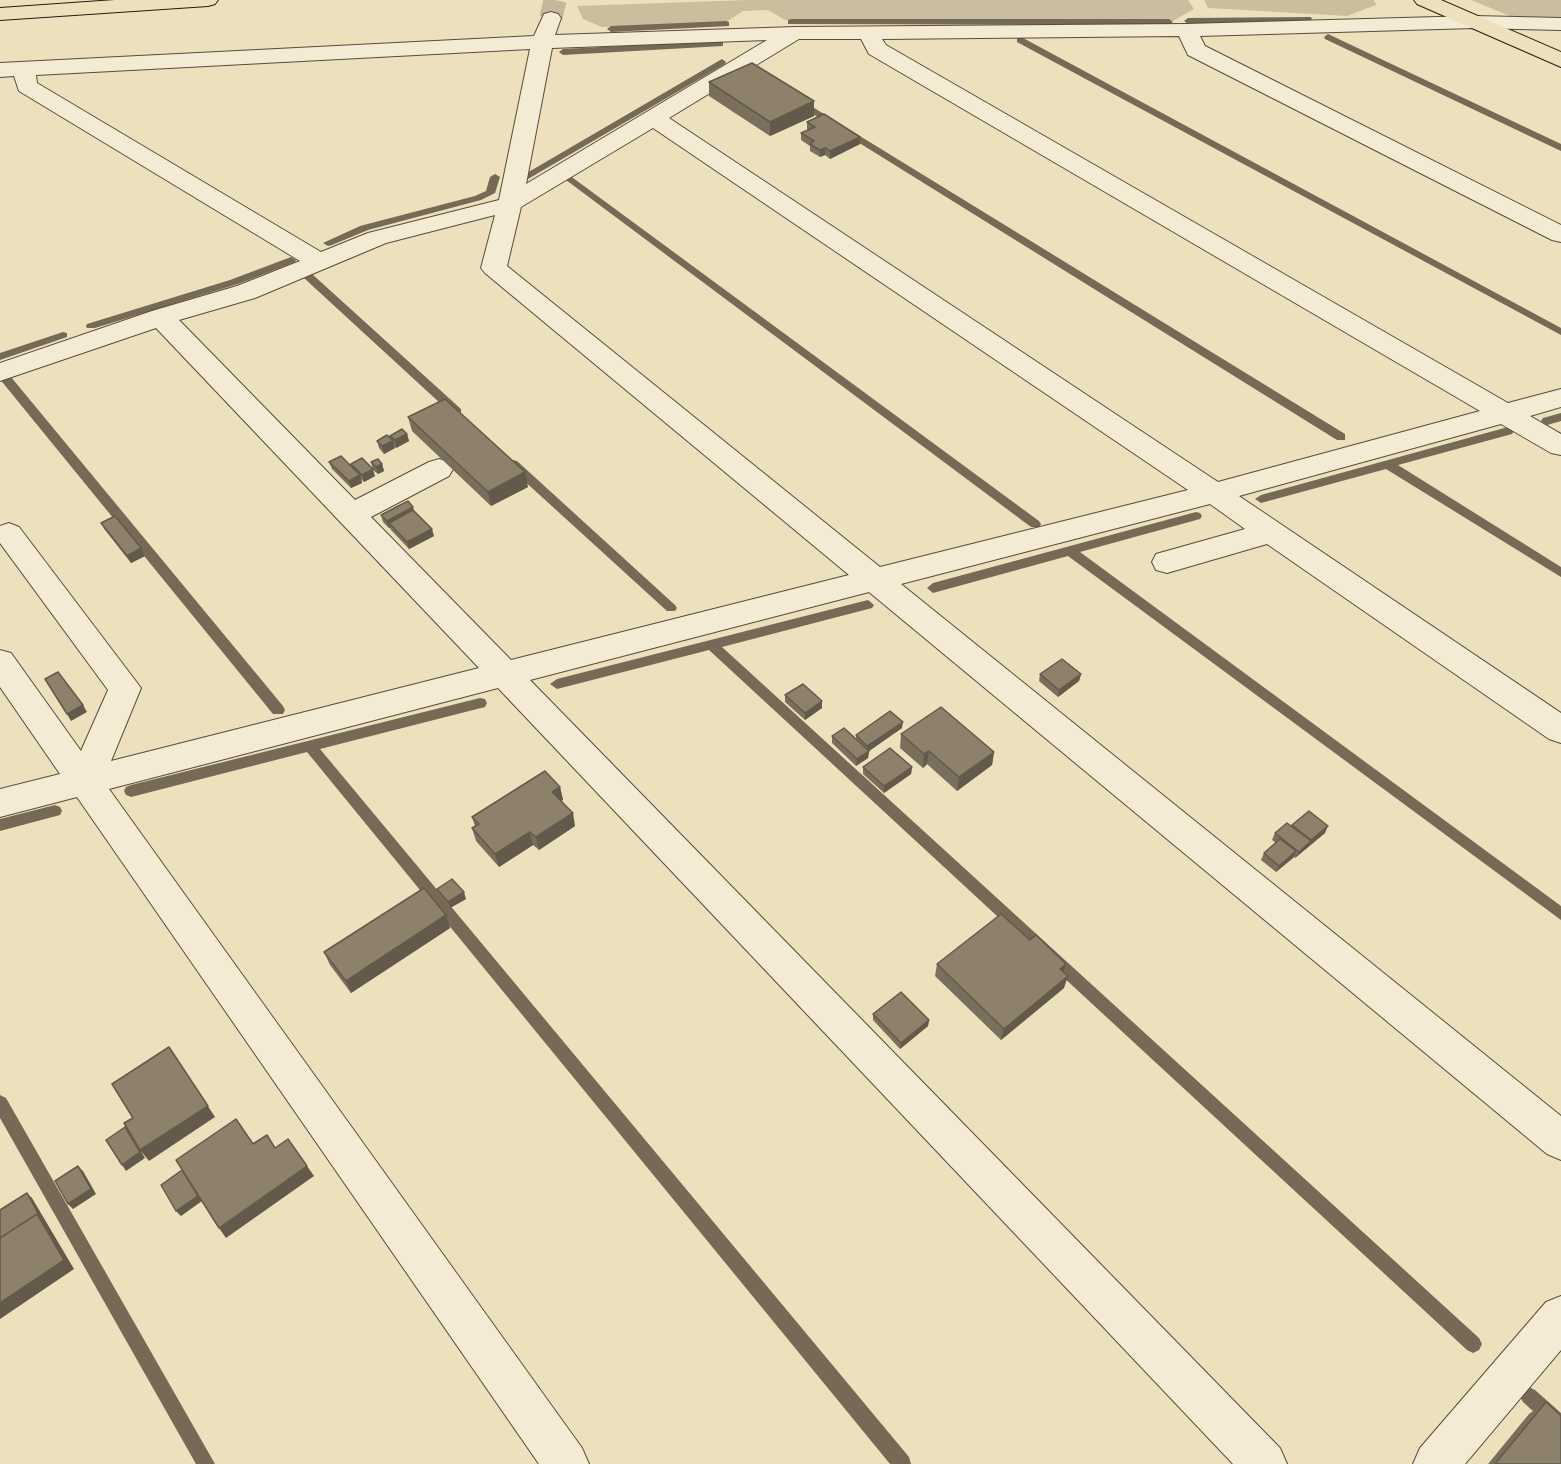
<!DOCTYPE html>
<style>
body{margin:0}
canvas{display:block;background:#ede0bc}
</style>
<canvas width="1561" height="1464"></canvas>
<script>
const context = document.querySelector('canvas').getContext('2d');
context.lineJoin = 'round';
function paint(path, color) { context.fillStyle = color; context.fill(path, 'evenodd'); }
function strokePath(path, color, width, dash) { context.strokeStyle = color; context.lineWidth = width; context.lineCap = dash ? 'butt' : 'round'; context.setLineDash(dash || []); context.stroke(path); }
const green = new Path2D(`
 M747 0H1188L1194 9 1173 21 785 20 768 10 743 11 726 22 602 27 583 19 577 6Z
 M1204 0H1374L1376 5 1347 16 1208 8Z
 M1471 0H1561V18L1510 16Z`);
const stream = new Path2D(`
 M1311 17 1312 19 1308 22 1188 24 1184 21 1188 18Z
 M791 19H1169L1173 22 1169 25 788 24V20Z
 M726 21 729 22V26L611 32 607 29 611 26Z
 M1328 34 1561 144V151L1325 39 1324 37Z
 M1017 38H1023L1561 328V335L1017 42Z
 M720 41 723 42V46L563 55 559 52 563 49Z
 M722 59 726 62 725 64 528 179 520 177Z
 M798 98 1345 434V440H1337L795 103V99Z
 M495 174 500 177 495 193 481 200 368 230 332 245 328 246 323 243 360 226 475 196 486 191 490 177Z
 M569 175 1039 521 1041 524 1039 527H1031L566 180V176Z
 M291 257 296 260 295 262 238 284 95 328H87L86 326 87 324 230 280Z
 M308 273 312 274 461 409V415H453L304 278 303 276Z
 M63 332 67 333V337L0 360V353Z
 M7 376 11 377 283 706 285 710 283 714H273L3 383 1 380Z
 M1561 413V421L1547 425 1541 421 1543 418Z
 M1508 427 1514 431 1512 434 1398 465 1561 567V577L1386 469 1261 503 1255 499 1261 495Z
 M513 460 517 461 675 605 677 608 675 611H667L509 467 507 464Z
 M1196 512 1200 513 1202 516 1200 519 1080 552 1561 906V920L1068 556 933 593 927 588 933 583Z
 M868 600 874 605 872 608 722 647 1479 1338 1482 1344 1479 1350 1473 1353 1467 1350 709 650 557 689 550 684 557 679Z
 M480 698 485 699 487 703 485 707 320 749 909 1457 911 1464H890L307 752 131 797 126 795 124 791 126 787 131 785Z
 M55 805 60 807 62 811 60 815 0 831V819Z
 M0 1095 6 1098 215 1464H196L0 1118Z
 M1529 1387 1535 1390 1561 1413V1434L1555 1431 1523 1402 1520 1396 1523 1390Z`);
const minorTunnel = new Path2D(`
 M551 18 555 0`);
const minor = new Path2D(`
 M551 12 558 14 561 18 555 35 795 27 1186 24 1474 16 1561 18V30L1474 28 1200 36 1205 46 1561 225V242L1552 240 1188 55 1179 36 882 39 886 45 1508 403 1561 389V407L1530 416 1561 434V455L1551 453 1501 424 1239 496 1561 713V743L1549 739 1267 544 1167 573 1156 570 1152 562 1156 554 1245 529 1210 504 901 584 1561 1116V1160L1547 1154 869 592 530 680 1280 1448 1287 1464H1233L498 688 109 789 582 1448 589 1464H539L77 797 0 817V789L60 774 0 687V650L11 653 81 751 108 690 0 543V526L9 523 19 527 141 688 111 761 479 668 156 328 0 381V363L152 311 237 286 300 261 19 91 14 76 0 77V63L534 36 544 14ZM799 39H861L869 54 1480 411 1218 482 669 118ZM767 40 526 184 552 48ZM530 49 499 200 368 233 321 252 37 83 36 75ZM653 128 1188 490 880 567 507 266 521 207ZM495 215 481 268 485 273 849 575 511 660 371 517 449 476 453 469 449 462 439 459 429 462 355 500 179 320 255 298 386 243Z
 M1561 1296V1350L1465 1464H1413L1420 1448 1546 1302Z`);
const highway = new Path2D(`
 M115 0H218L215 4 208 6 0 20V8Z
 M1414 0H1441L1561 52V67L1417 4Z`);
const wall = new Path2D(`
 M709 82 814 116 770 136 709 96Z
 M807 122 860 137V144L830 159 825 155 820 157 810 151V146L801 140V133L808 130 807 129Z
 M408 417 528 487 491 506 412 431Z
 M407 434 409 441 396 448 394 445 395 448 384 454 379 448 377 441 391 439 390 436Z
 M329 462 353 468 351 464 375 476 364 482 361 479 362 483 351 488 332 469Z
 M371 462 382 464 384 471 378 474 373 470Z
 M415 512 434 536 409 549 391 530 390 528H389L383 522 381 515Z
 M101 523 145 556 131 563 105 530Z
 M1040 674H1081L1079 681 1058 697 1039 681Z
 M785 695 822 701V708L805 720 785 702Z
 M902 728 869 751 868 758 856 766 832 743V736L856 739V735Z
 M901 734 994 752 992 765 957 791 927 764 923 768 900 748Z
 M863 767H912L911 774 884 793 863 774Z
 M560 787 563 800 561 801 575 826 539 850 533 845 499 867 476 841 472 828 475 826 472 817Z
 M1292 825 1325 833 1295 858 1294 857 1276 872 1261 860 1264 853 1276 843 1272 840 1275 833 1292 826Z
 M437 889 466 899 450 908 439 895Z
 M446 915 450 928 351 993 330 965 324 952Z
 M937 964 1064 972V988L1001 1040 935 976Z
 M873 1014 929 1020 928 1026 900 1049 873 1020Z
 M1546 1402 1561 1464H1488L1529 1414Z`);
const shadedWall = new Path2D(`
 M814 101V116L770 136V122Z
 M860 137V144L830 159V151Z
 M825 148V155L820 157V150Z
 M407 434 409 441 396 448 395 440Z
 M393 441 395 448 384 454 382 446Z
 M382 464 384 471 378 474 376 467Z
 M373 469 375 476 364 482 362 475Z
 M525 472 528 487 491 506 488 492Z
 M360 475 362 483 351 488 349 481Z
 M413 507 415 514 389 523 390 528H389L387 521Z
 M432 529 434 536 409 549 407 542Z
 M141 548 145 556 131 563 127 556Z
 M1081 674 1079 681 1058 697 1059 690Z
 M822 701V708L805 720V713Z
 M83 705 87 712 71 721 67 714Z
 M903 722 902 728 869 751 868 758 856 766 857 759 867 752V746Z
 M929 751 927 764 923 768 924 754Z
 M994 752 992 765 957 791 959 777Z
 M912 767 911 774 884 793V786Z
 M560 787 563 800 555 805 552 792Z
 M573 813 575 826 539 850 536 837Z
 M1328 826 1325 833 1295 858 1299 852Z
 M530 832 533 845 499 867 495 854Z
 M1296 851 1293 858 1276 872 1279 866Z
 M464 892 466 899 450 908 448 902Z
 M446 915 450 928 351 993 346 981Z
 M1066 964 1062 976 1060 969Z
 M1068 976 1064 988 1001 1040 1004 1029Z
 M929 1020 928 1026 900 1049 901 1043Z
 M169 1047 215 1117 149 1161 140 1150Z
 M125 1127 130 1133 145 1158 126 1171 122 1165Z
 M78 1166 83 1171 96 1194 73 1209 68 1204Z
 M307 1166 314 1176 226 1238 219 1228Z
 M182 1170 202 1201 181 1216 176 1211Z
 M27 1193 32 1198 74 1269 0 1319V1303L43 1224Z`);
const building = new Path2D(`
 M752 63 814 101 770 122 709 82Z
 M824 114 860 137 830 151 825 148 820 150 810 144 814 141 801 133 815 127 807 122Z
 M445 399 525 472 488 492 408 417Z
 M402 429 407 434 395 440 390 436Z
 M387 435 393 441 382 446 377 441Z
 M341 456 360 475 349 481 329 462Z
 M362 458 373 469 362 475 351 464Z
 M378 459 382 464 376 467 371 462Z
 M408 501 413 507 387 521 381 515Z
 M413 510 432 529 407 542 389 523Z
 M115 516 141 548 127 556 101 523Z
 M1062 659 1081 674 1059 690 1040 674Z
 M58 672 83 705 67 714 45 679Z
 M803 684 822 701 805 713 785 695Z
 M941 707 994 752 959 777 929 751 924 754 901 734Z
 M890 711 903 722 867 746 856 735Z
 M844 728 869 751 857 759 832 736Z
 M890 748 912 767 884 786 863 767Z
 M545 771 560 787 552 792 573 813 536 837 530 832 495 854 472 828 479 824 472 817Z
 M1309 811 1328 826 1311 840 1292 825Z
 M1287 823 1311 841 1299 852 1275 833Z
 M1280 839 1296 851 1279 866 1264 853Z
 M452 879 464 892 448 902 437 889Z
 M424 888 446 915 346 981 324 952Z
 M1001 914 1030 940 1036 935 1066 964 1060 969 1068 976 1004 1029 937 964Z
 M901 992 929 1020 901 1043 873 1014Z
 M169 1047 208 1106 140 1150 124 1123 133 1118 112 1084Z
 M236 1119 253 1144 267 1135 275 1148 288 1139 307 1166 219 1228 176 1160Z
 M125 1127 140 1152 122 1165 106 1140Z
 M78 1166 91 1189 68 1204 55 1181Z
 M182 1170 198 1196 176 1211 161 1185Z
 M27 1193 40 1217 37 1214 0 1238V1210Z
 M37 1214 64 1260 0 1303V1238Z
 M1546 1402 1561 1416V1464H1495Z`);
paint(green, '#cbbe9f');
paint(stream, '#766956');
strokePath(minorTunnel, '#c5b89a', 23, [23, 12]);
strokePath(minor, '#584c3d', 2);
strokePath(highway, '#271a13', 2);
paint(minor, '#f3ebd3');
paint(highway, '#ede0bc');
paint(wall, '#7a6f5c');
paint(shadedWall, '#635a4b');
paint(building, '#8e816b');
strokePath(building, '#635a4b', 1.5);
</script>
